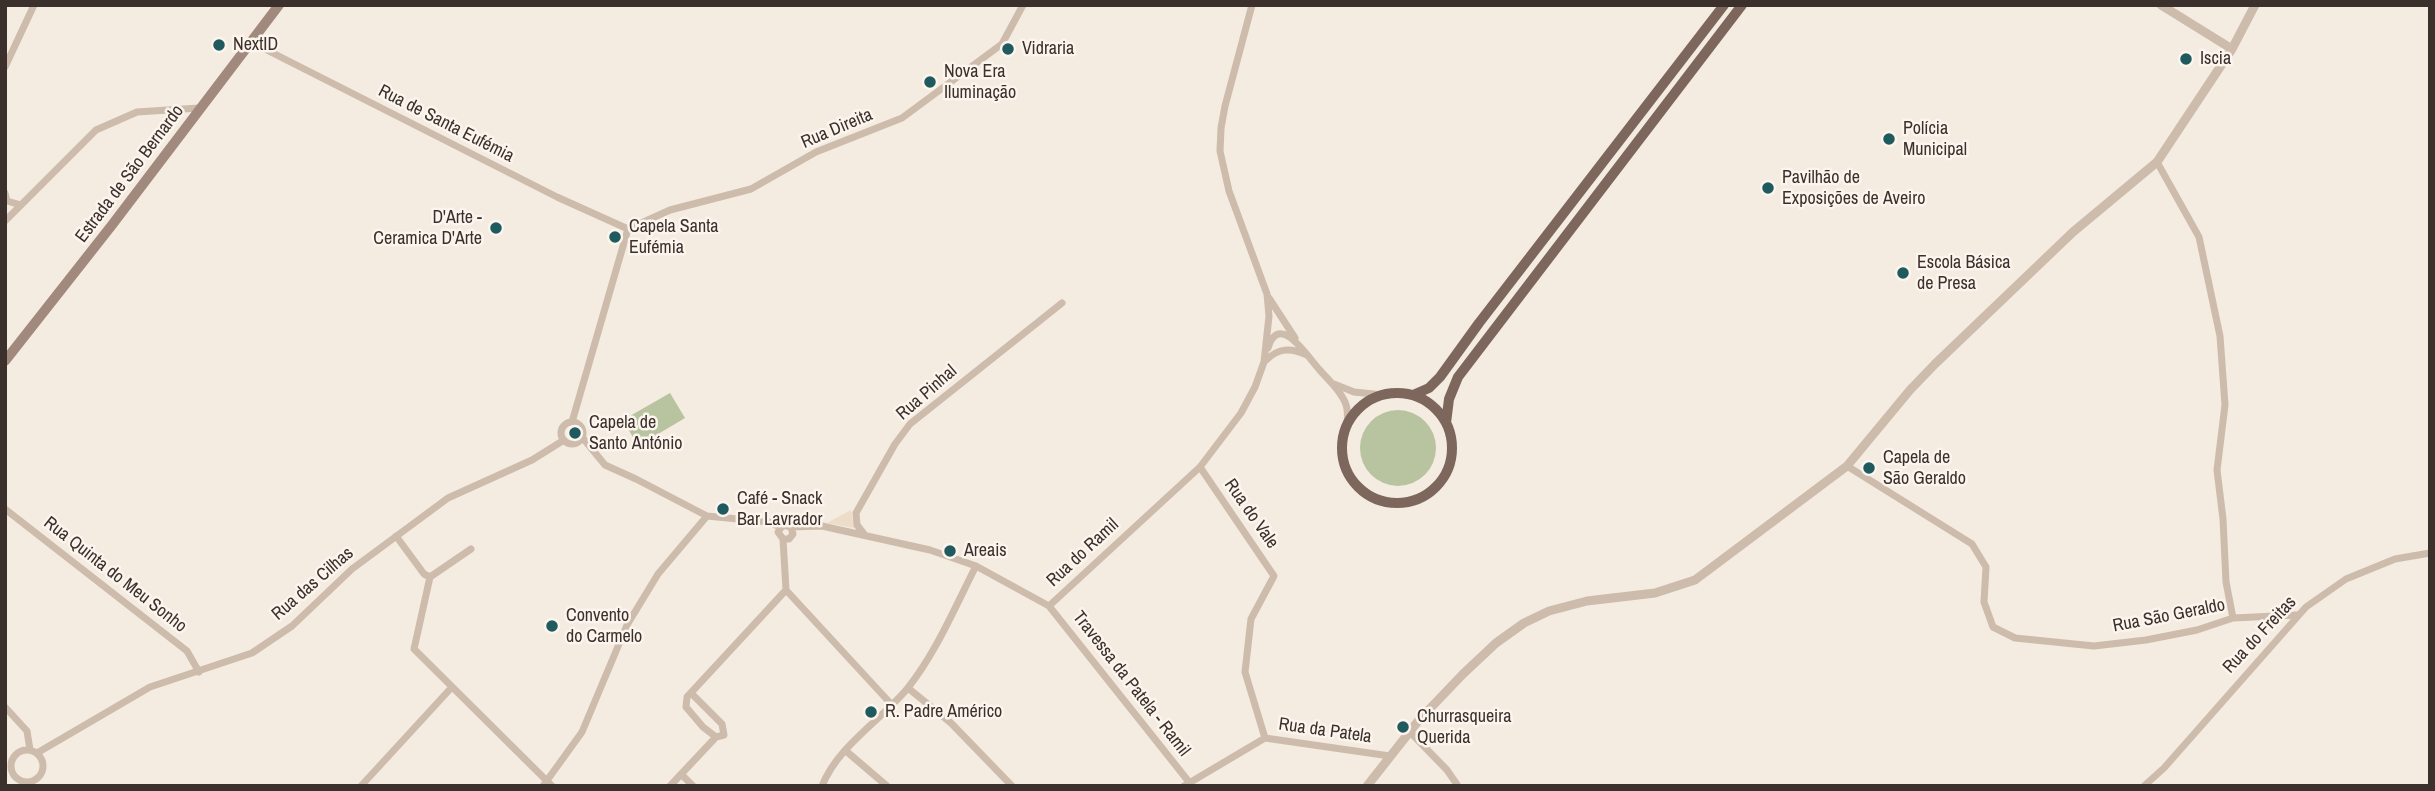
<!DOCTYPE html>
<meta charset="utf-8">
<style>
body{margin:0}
#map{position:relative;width:2435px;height:791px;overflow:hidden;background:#f4ebe1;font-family:"Archivo Narrow",sans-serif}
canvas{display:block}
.frame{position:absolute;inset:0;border:7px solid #3b302b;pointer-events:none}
</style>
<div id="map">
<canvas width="2435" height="791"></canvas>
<div class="frame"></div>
</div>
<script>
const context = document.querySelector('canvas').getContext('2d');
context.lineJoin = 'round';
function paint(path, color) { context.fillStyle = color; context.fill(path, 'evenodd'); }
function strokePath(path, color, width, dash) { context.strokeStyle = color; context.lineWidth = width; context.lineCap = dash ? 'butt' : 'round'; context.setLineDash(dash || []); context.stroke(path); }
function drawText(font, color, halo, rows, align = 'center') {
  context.font = font + ' "Archivo Narrow",sans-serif'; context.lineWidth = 5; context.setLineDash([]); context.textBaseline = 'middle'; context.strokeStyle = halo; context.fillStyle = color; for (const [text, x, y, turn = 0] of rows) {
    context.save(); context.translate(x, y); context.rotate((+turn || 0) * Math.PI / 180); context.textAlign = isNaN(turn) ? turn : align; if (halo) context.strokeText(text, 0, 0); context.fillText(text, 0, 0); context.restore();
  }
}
const green = new Path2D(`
 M670 393 685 418 638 446 623 420Z
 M1360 448a38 38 0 1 1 76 0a38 38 0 1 1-76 0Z`);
const plaza = new Path2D(`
 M851 510 854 528 827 523Z`);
const minor = new Path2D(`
 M251 42 557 197 628 229
 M5 67 34 5
 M2157 162 2199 237 2220 336 2225 405 2217 470 2223 519 2226 582 2233 618
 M5 193 7 201 21 205
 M5 221 96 130 137 112 199 108
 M628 229 670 210 751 189 816 152 902 118 1002 44 1023 5
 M1269 298 1295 338
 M1268 348C1279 311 1307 356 1318 368 1327 379 1339 388 1345 402 1348 409 1348 416 1347 424
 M1265 361C1278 348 1290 347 1307 355
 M1334 384 1354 392 1383 395
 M572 422 628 229
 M561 433a11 11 0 1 1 22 0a11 11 0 1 1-22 0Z
 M582 437 605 465 636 479 707 516 769 522 780 527
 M1847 466 1972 544 1986 567 1984 602 1993 627 2015 638 2094 646 2146 640 2197 630 2233 618 2297 615
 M1200 467 1274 576 1251 619 1245 672 1265 738
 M5 509 187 651 199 672
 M791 527 793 534 789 539H783L778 532 783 525 791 527 822 526 930 550 976 566 1049 606 1200 467 1241 413 1255 387 1264 362 1269 316 1267 294 1229 191 1220 151 1221 128 1225 106 1252 5
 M864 534 857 525 856 513 895 444 910 424 1062 303
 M396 536 424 574 430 577
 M783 539 786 590 892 705
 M471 549 430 577 414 649 552 786
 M1049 606 1189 782
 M908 688 951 723 1012 786
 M691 693 722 724 724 735 716 737
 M5 707 27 731 30 750
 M1410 732 1447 770 1458 786
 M11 766a16 16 0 1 1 32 0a16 16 0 1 1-32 0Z
 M846 751 887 786
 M37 753 150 687 252 653 292 626 352 569 448 498 532 460 564 440
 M681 774 693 786
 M361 786 452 687
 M543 786 582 732 627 625 658 574 707 516
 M670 786 716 737 703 727 686 707 687 697 786 590
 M822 786C838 746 880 721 907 689 936 653 955 607 976 566
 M1184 786 1265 738 1390 756
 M2144 786 2164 768 2306 607 2346 579 2395 559 2430 553`);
const tertiary = new Path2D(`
 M2161 5 2232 49
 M1367 786 1419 720 1463 674 1496 643 1524 623 1549 611 1587 601 1655 593 1695 580 1847 466 1910 390 1935 364 2073 232 2157 162 2232 49 2255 5`);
const secondary = new Path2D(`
 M5 361 112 225 279 5`);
const primary = new Path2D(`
 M1342 448a55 55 0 1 1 110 0a55 55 0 1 1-110 0Z
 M1413 395 1429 388 1440 377 1479 323 1724 5
 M1446 423 1449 399 1458 377 1742 5`);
const markers = [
 [219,45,7,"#1f5a5e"],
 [1008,49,7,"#1f5a5e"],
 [2186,59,7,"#1f5a5e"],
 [930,82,7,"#1f5a5e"],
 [1889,139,7,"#1f5a5e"],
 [1768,188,7,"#1f5a5e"],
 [496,228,7,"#1f5a5e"],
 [615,237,7,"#1f5a5e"],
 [1903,273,7,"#1f5a5e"],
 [575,433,7,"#1f5a5e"],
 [1869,468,7,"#1f5a5e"],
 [723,509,7,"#1f5a5e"],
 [950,551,7,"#1f5a5e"],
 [552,626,7,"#1f5a5e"],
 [871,712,7,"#1f5a5e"],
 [1403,727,7,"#1f5a5e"]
];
const poiNames = [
 ["NextID",233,45],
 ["Vidraria",1022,49],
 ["Iscia",2200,59],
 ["Nova Era",944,72],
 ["Iluminação",944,93],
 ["Polícia",1903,129],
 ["Municipal",1903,150],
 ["Pavilhão de",1782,178],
 ["Exposições de Aveiro",1782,199],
 ["D'Arte -",482,218,"right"],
 ["Ceramica D'Arte",482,239,"right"],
 ["Capela Santa",629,227],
 ["Eufémia",629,248],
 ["Escola Básica",1917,263],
 ["de Presa",1917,284],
 ["Capela de",589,423],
 ["Santo António",589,444],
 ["Capela de",1883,458],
 ["São Geraldo",1883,479],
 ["Café - Snack",737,499],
 ["Bar Lavrador",737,520],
 ["Areais",964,551],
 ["Convento",566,616],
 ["do Carmelo",566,637],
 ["R. Padre Américo",885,712],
 ["Churrasqueira",1417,717],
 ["Querida",1417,738]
];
const streetNames = [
 ["Rua de Santa Eufémia",446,124,27],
 ["Rua Direita",837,129,-23],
 ["Estrada de São Bernardo",130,174,-53],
 ["Rua Pinhal",927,393,-41],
 ["Rua do Vale",1251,514,55],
 ["Rua do Ramil",1083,553,-43],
 ["Rua Quinta do Meu Sonho",115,575,38],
 ["Rua das Cilhas",313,584,-41],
 ["Rua São Geraldo",2169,616,-11],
 ["Rua do Freitas",2260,635,-47],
 ["Travessa da Patela - Ramil",1131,684,52],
 ["Rua da Patela",1325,731,8]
];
paint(green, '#b8c4a0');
paint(plaza, '#ecdcc8');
strokePath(minor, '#cdbbac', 7);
strokePath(tertiary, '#cdbbac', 9);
strokePath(secondary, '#a18a7d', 10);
strokePath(primary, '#7d675c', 10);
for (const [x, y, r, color] of markers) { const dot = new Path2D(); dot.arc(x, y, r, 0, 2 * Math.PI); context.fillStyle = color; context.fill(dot); strokePath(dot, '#fbf5ee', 2.5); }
drawText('18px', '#3b302b', '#fbf5ee', poiNames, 'left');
drawText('18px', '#3b302b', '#fbf5ee', streetNames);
</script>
